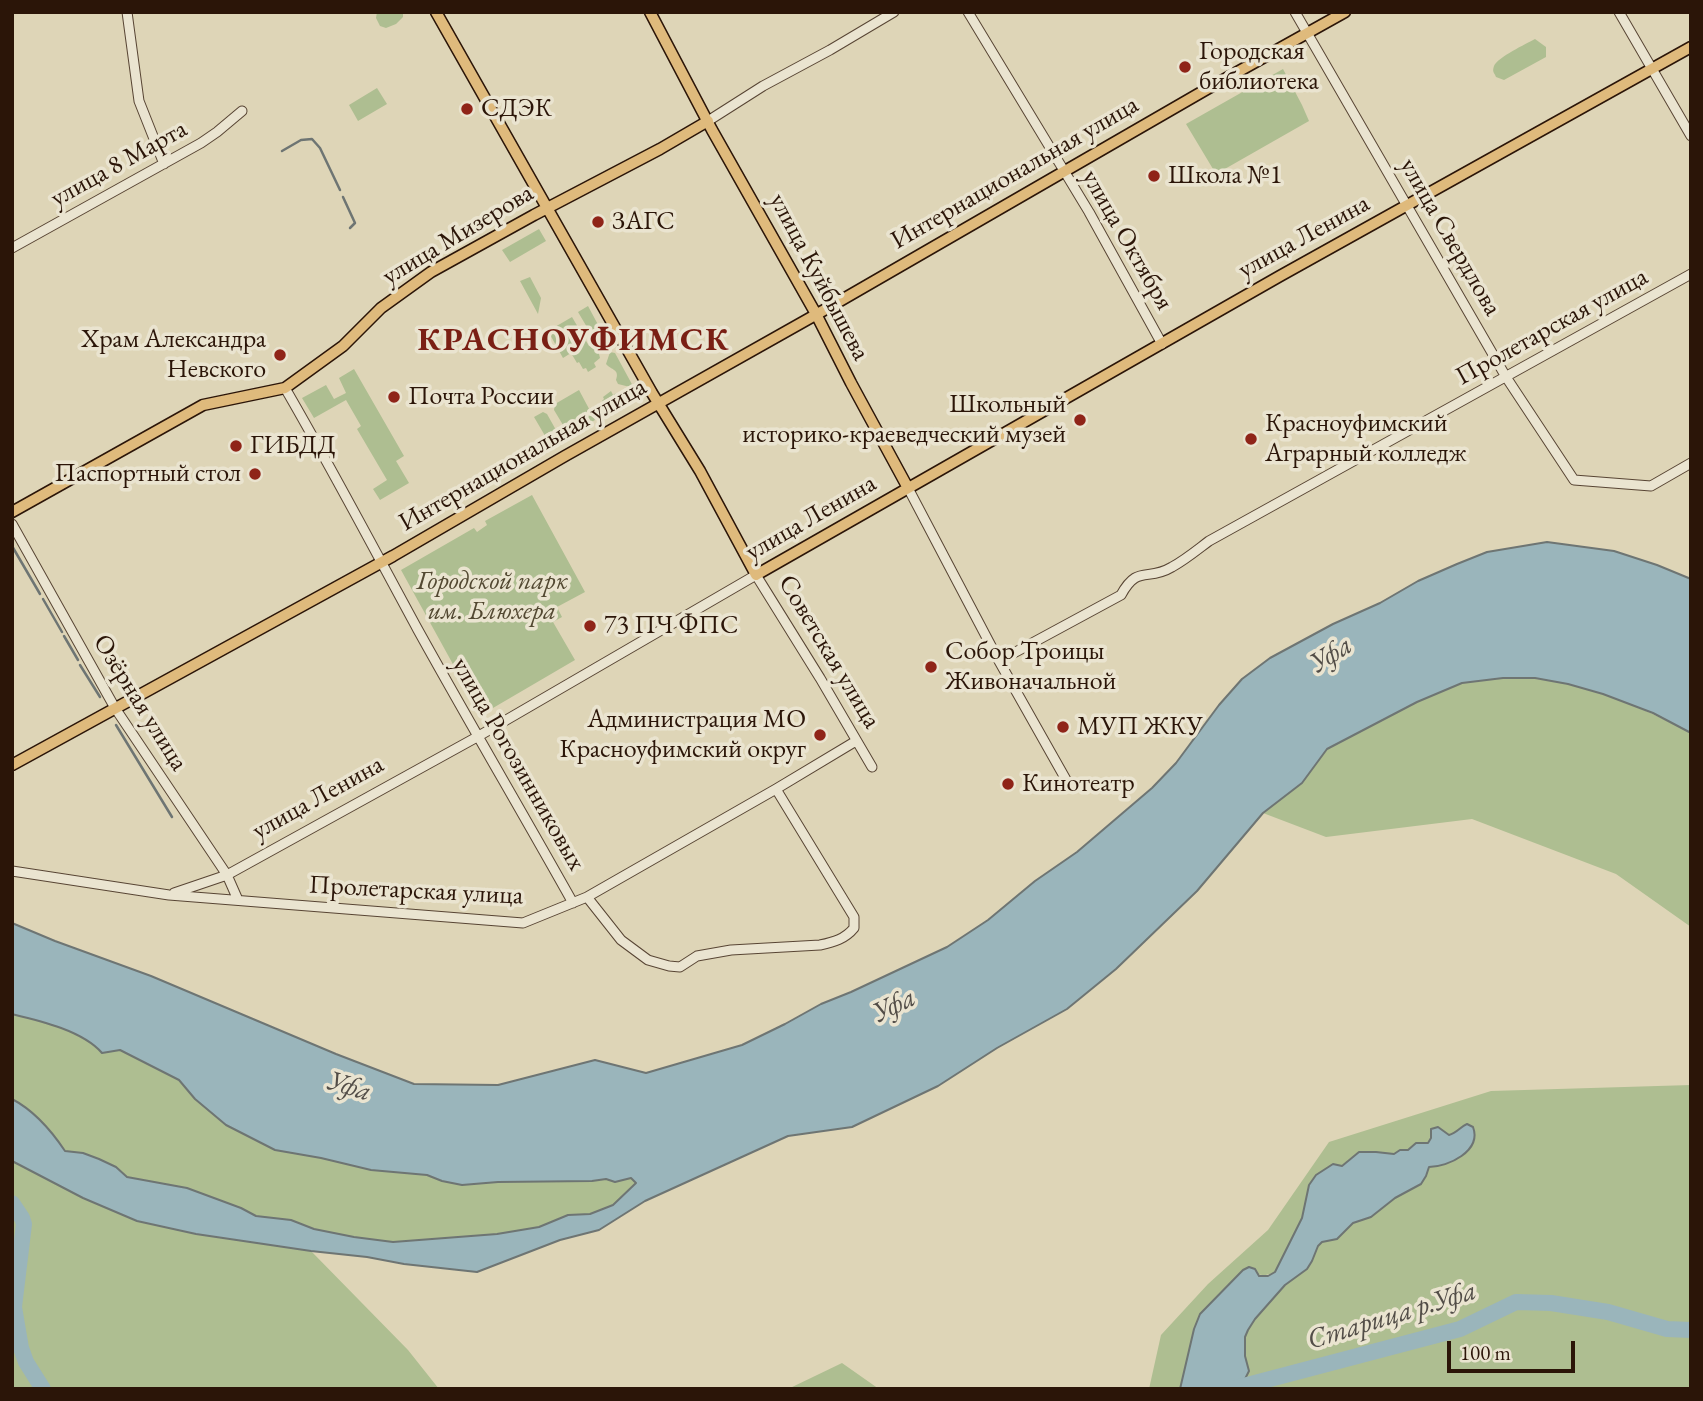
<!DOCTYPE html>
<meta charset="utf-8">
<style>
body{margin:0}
#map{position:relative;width:1703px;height:1401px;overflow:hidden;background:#ded5b7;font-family:"EB Garamond",serif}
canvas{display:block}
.frame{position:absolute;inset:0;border:14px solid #2b1508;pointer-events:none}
.scale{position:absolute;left:1447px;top:1341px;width:128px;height:32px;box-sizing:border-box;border:4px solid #2b1508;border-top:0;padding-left:9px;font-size:21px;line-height:24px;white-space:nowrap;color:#2b1508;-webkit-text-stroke:5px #eae4d0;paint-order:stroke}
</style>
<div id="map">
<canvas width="1703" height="1401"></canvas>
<div class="frame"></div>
<div class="scale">100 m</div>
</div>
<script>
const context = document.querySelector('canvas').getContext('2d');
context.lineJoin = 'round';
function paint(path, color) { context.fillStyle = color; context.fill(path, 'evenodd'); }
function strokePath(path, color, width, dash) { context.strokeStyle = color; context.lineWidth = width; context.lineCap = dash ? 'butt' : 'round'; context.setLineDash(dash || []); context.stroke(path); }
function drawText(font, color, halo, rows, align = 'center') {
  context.font = font + ' "EB Garamond",serif'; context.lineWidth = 7; context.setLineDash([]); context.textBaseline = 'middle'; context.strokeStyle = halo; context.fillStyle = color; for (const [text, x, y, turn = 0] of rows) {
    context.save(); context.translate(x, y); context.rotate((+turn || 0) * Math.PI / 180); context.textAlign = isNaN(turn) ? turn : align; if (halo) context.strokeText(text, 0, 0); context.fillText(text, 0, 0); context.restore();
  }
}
const green = new Path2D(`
 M377 12H403V17L396 24 386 28 380 26 376 18Z
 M1535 39 1546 47V57L1504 80 1496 77C1494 72 1492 72 1494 66 1498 57 1526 44 1535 39Z
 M1283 69 1302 105 1309 121 1216 174 1186 124Z
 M377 88 387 104 358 121 349 105Z
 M539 229 546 241 510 262 502 250Z
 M530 277 541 298 538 314 520 281Z
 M588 306 603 334 594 339 578 312Z
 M572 317 589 346 600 349 599 354 600 358 594 363 596 367 588 372 586 368 583 369 579 362 577 363 571 353 563 358 548 331Z
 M610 352 615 353 634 388 618 384 616 380C620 369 611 370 606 364Z
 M354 369 404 456 396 461 409 483 380 500 373 489 387 480 357 429 361 426 346 400 314 418 302 398 326 385 334 399 346 393 339 378Z
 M579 390 595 420 569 435 554 410 555 404Z
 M611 391 613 395 616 393 628 397 627 401 605 413 600 406 604 404 602 401 604 399 603 397Z
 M543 412 547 414 561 439 551 446 534 417Z
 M532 495 585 592 557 607 562 617 553 622 575 660 481 715 401 570 474 528 477 532 487 525 485 521Z
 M1503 678C1514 678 1525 677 1536 679 1591 684 1643 708 1691 733V927L1616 874 1472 819 1326 837 1263 813 1302 783 1327 749 1417 702 1462 683Z
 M12 1014C41 1021 83 1031 102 1053L120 1050 179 1080 195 1099 275 1150 321 1158 371 1170 427 1175 442 1181 462 1185 498 1182 592 1181 606 1179 615 1182 631 1178 636 1183 613 1205 590 1214 568 1215 539 1227 497 1234 393 1242 354 1237 314 1229 291 1220 256 1216 241 1208 187 1188 127 1177 116 1167 99 1159 83 1153 65 1151C51 1130 35 1111 12 1099Z
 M1691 1085V1389H1244V1381L1249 1371 1245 1356V1337L1248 1330 1255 1319 1285 1285 1312 1261 1318 1246 1322 1242 1337 1239 1353 1223 1371 1217 1395 1198 1421 1184 1426 1176 1429 1167C1444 1167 1458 1158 1470 1149L1460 1128 1455 1133 1431 1138 1428 1143C1418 1142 1417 1147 1408 1150 1402 1152 1400 1150 1394 1154 1379 1153 1366 1149 1352 1157 1346 1161 1346 1165 1338 1166L1309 1185 1302 1218 1275 1272C1263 1278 1254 1274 1243 1270L1235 1279 1220 1293 1194 1329 1180 1389H1149L1161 1335 1208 1284 1268 1230 1329 1142 1491 1091Z
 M12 1161 83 1198 137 1221 196 1234 311 1251 408 1350 439 1389H12Z
 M842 1363 879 1389H788Z`);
const water = new Path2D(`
 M1547 542 1614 551 1657 565 1691 579V733L1653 713 1603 694 1568 684 1535 678H1503L1462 683 1417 702 1327 749 1302 783 1263 813 1197 891 1116 969 1067 1009 997 1048 938 1086 852 1127 788 1136 645 1201 599 1230 560 1240 477 1272 404 1264 367 1257 311 1251 196 1234 137 1221 83 1198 12 1161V1099C35 1111 51 1130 65 1151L83 1153 99 1159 116 1167 127 1177 187 1188 241 1208 256 1216 291 1220 314 1229 354 1237 393 1242 497 1234 539 1227 568 1215 590 1214 613 1205 636 1183 631 1178 615 1182 606 1179 592 1181 498 1182 462 1185 442 1181 427 1175 371 1170 321 1158 275 1150 226 1125 195 1099 179 1080 120 1050 102 1053C83 1031 41 1021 12 1014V923L55 941 151 976 336 1054 414 1084 498 1085 595 1060 646 1073 742 1045 785 1024 821 1004 851 992 947 947 988 920 1035 881 1077 852 1152 788 1176 763 1219 705 1242 679 1270 658 1333 624 1380 603 1418 581 1457 564 1487 552Z
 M1467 1124 1473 1127C1482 1151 1448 1167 1429 1167L1426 1176 1421 1184 1395 1198 1371 1217 1353 1223 1337 1239 1322 1242 1318 1246 1312 1261 1307 1269 1285 1285 1255 1319 1248 1330 1245 1337V1356L1249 1371 1244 1381V1389H1180L1194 1329 1200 1314 1243 1270 1249 1267 1255 1269 1259 1276H1268L1275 1272 1302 1218 1309 1185 1316 1175 1333 1164 1342 1166 1359 1152H1376L1394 1154 1400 1150H1408L1416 1143H1428L1431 1138V1129L1438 1127 1449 1135C1457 1133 1460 1127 1467 1124Z`);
const stream = new Path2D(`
 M282 151 301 140 312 139 320 148 340 190
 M343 197 355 223 350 228
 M12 546 40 594
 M43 599 62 632
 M64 636 78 660
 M80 665 100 697
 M116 725 172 817`);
const river = new Path2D(`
 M12 1203 22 1218 24 1224 14 1307 21 1348 26 1362 43 1389
 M1232 1389 1460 1329 1516 1302 1551 1303 1608 1312 1667 1329 1691 1330`);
const minor = new Path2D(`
 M127 12 139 101 164 164
 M968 12 1089 212 1162 344
 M1295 12 1506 377 1574 480 1651 486 1691 463
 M1619 12 1691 136
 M708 121 763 86 830 50 894 12
 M12 248 201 143 217 132 242 111
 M285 388C331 467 374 549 418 630 469 722 522 812 573 903
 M908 488 999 661 1069 785
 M12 524 115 708 227 875 238 900
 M999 661 1121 595C1138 564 1147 582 1172 567 1185 560 1197 550 1209 541L1691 274
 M12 871 169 895 523 923 587 897 776 789 856 741
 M174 893 227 875 477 737 756 575 820 678 872 767
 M587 897 621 940 648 960 669 966 680 967 697 956 731 950 820 945C834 942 845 939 854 928V917L776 789`);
const major = new Path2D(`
 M436 12 652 393 700 471 756 575 1280 276 1691 47
 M650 12 712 130 816 314 851 383 908 488
 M12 512 203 405 285 388 343 346 381 308 431 272 534 215 660 149 708 121
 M12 765 393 556 565 456 826 309 1207 89 1345 12`);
const markers = [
 [1185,67,7,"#8f2418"],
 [467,109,7,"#8f2418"],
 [1154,176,7,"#8f2418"],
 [598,222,7,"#8f2418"],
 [280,355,7,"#8f2418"],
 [394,397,7,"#8f2418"],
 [1080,420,7,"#8f2418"],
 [1251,439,7,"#8f2418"],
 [236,446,7,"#8f2418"],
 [255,474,7,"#8f2418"],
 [590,626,7,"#8f2418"],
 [931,667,7,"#8f2418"],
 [1063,727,7,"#8f2418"],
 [820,735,7,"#8f2418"],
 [1008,784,7,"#8f2418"]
];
const poiNames = [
 ["Городская",1199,52],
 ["библиотека",1199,82],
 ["СДЭК",481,109],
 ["Школа №1",1168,176],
 ["ЗАГС",612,222],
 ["Храм Александра",266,340,"right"],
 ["Невского",266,370,"right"],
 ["Почта России",408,397],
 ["Школьный",1066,405,"right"],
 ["историко-краеведческий музей",1066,435,"right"],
 ["Красноуфимский",1265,424],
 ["Аграрный колледж",1265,454],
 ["ГИБДД",250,446],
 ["Паспортный стол",241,474,"right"],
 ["73 ПЧ ФПС",604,626],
 ["Собор Троицы",945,652],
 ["Живоначальной",945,682],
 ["Администрация МО",806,720,"right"],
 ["Красноуфимский округ",806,750,"right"],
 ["МУП ЖКУ",1077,727],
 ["Кинотеатр",1022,784]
];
const streetNames = [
 ["улица 8 Марта",119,164,-29],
 ["Интернациональная улица",1015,173,-30],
 ["улица Мизерова",458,235,-31],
 ["улица Ленина",1304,237,-29],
 ["улица Свердлова",1450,237,60],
 ["улица Октября",1127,240,60],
 ["улица Куйбышева",819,277,62],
 ["Пролетарская улица",1552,327,-29],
 ["Интернациональная улица",523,455,-30],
 ["улица Ленина",811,518,-30],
 ["Советская улица",829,652,59],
 ["Озёрная улица",140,703,58],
 ["улица Рогозинниковых",518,764,60],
 ["улица Ленина",318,798,-29],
 ["Пролетарская улица",416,891,3]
];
const parkNames = [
 ["Городской парк",492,582],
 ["им. Блюхера",492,612]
];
const waterNames = [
 ["Уфа",1331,655,-32],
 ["Уфа",894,1006,-26],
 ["Уфа",349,1087,17],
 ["Старица р.Уфа",1392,1316,-17]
];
const districtNames = [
 ["КРАСНОУФИМСК",574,341]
];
paint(green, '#aebe91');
paint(water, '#9ab5bb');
strokePath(water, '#6e7573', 2);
strokePath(stream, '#6e7573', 2.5);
strokePath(river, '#9ab5bb', 16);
strokePath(minor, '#584534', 11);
strokePath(major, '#2b1508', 13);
strokePath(minor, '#eae4d0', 9);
strokePath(major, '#dfba7c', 10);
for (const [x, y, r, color] of markers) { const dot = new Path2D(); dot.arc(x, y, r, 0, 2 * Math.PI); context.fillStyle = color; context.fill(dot); strokePath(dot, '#eae4d0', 2.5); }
drawText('26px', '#2b1508', '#eae4d0', poiNames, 'left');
drawText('26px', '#2b1508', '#eae4d0', streetNames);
drawText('italic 26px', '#524831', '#eae4d0', parkNames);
drawText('italic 28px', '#524d47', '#eae4d0', waterNames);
context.letterSpacing = '2px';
drawText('bold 33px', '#7a1f14', '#eae4d0', districtNames);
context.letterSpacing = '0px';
</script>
